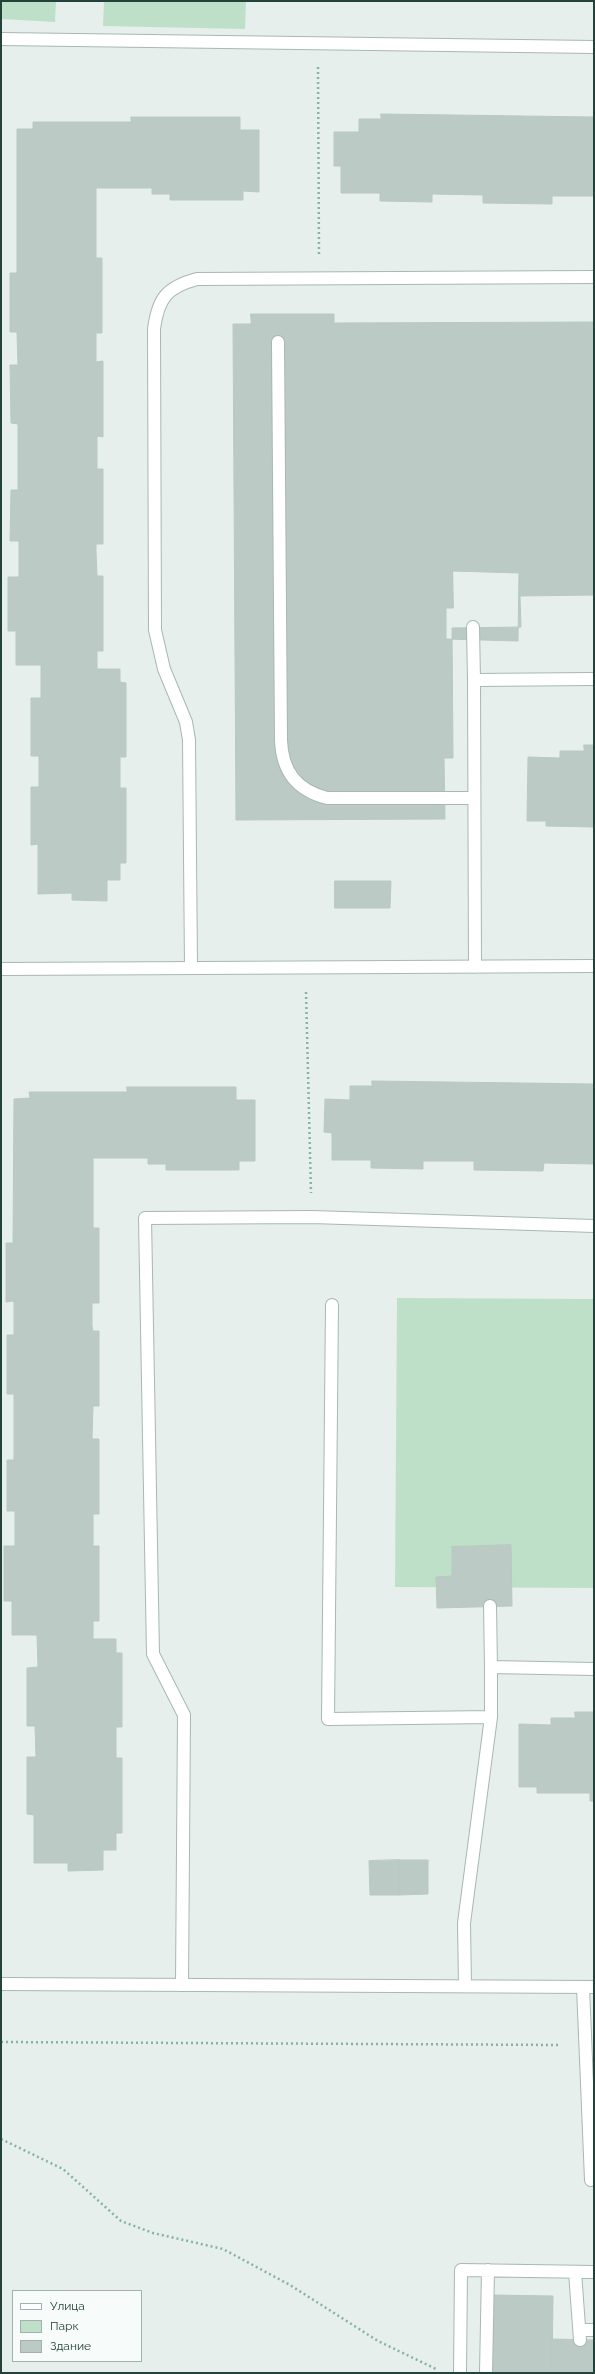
<!DOCTYPE html>
<meta charset="utf-8">
<style>
body{margin:0}
#map{position:relative;width:595px;height:2374px;overflow:hidden;background:#e6efeb;font-family:Raleway,sans-serif}
canvas{display:block}
.frame{position:absolute;inset:0;border:2px solid #24423a;pointer-events:none}
.legend{position:absolute;left:12px;top:2290px;width:130px;height:72px;box-sizing:border-box;background:#f7fbf9;border:1px solid #a3b1ad;margin:0;padding:5px 7px;list-style:none;font-size:12px;color:#24423a}
.legend li{display:flex;align-items:center;gap:8px;height:20px}
.legend b{width:20px;border:1px solid #a3b1ad}
</style>
<div id="map">
<canvas width="595" height="2374"></canvas>
<div class="frame"></div>
<ul class="legend">
<li><b style="height:5px;background:#fff"></b>Улица</li>
<li><b style="height:11px;background:#bfe0c8"></b>Парк</li>
<li><b style="height:11px;background:#bbcac4"></b>Здание</li>
</ul>
</div>
<script>
const context = document.querySelector('canvas').getContext('2d');
context.lineJoin = 'round';
function paint(path, color) { context.fillStyle = color; context.fill(path, 'evenodd'); }
function strokePath(path, color, width, dash) { context.strokeStyle = color; context.lineWidth = width; context.lineCap = dash ? 'butt' : 'round'; context.setLineDash(dash || []); context.stroke(path); }
const green = new Path2D(`
 M1 1H56L55 22 1 19Z
 M104 1H246L245 29 103 26Z
 M397 1298 594 1299V1588L395 1587Z`);
const building = new Path2D(`
 M381 114 594 117V196H552V204L483 203V195L432 194V202L380 201V193H341V166H334V132H359V119H381Z
 M131 117H240V130H259V192L243 191V200H170V194H152V188H96V258H102V333H96V362L103 361V437L97 436V469H103V544H96V551L97 576H103V651H97V669H120V682L126 683V757H120V788H126V863H120V880H107V901L72 900V893L38 894V844L31 845V787H39V756H31V698H41V665H16V631H8V577H19V541H10L11 490H18V424L11 423 10 365H18L17 332H10V273H17V129H33V122H131Z
 M251 314H334V323L594 322V595L520 596 521 627 452 628 453 758H444L445 819 236 820 233 324H251Z
 M453 571 519 573 518 641 446 639V608H453Z
 M584 745H594V827L546 826V821H527L528 757 560 758V751H584Z
 M335 881H391L390 908H335Z
 M372 1081 594 1084V1164L544 1163 543 1171 474 1170V1161H423V1169L371 1168V1160H332V1133L324 1132 325 1099 350 1100V1086H372Z
 M127 1087H236V1100H255V1161H239V1170H166V1164H148V1158H93V1228H99V1303H92V1326L93 1331H99V1406H93L92 1439H99V1514H93V1546H99V1621H93V1639H116V1653H122V1727H116V1758H122V1833H116V1850H103V1870L68 1871V1863H34V1815L27 1814V1757H36L35 1726H27V1668L38 1667 37 1635H12V1601H4V1546H15V1511H7V1460H14V1394H7V1335H14V1301L6 1302V1243H13L14 1099 30 1098 29 1092H127Z
 M511 1545 512 1606 437 1608 436 1577 452 1576V1547Z
 M575 1712H594V1801H590V1793H537V1787H519V1724L551 1725V1718H575Z
 M399 1860H428V1894L399 1895Z
 M399 1860V1895H370L369 1861Z
 M493 2295 553 2296 552 2373H492Z
 M552 2339 594 2340V2373H552Z`);
const path = new Path2D(`
 M318 67 319 254
 M306 992 311 1193
 M1 2042 560 2045
 M1 2139 63 2169 121 2221 153 2233 223 2249 290 2285 378 2341 436 2369`);
const lane = new Path2D(`
 M1 39 594 47
 M278 342 281 740C282 771 296 790 327 798H474
 M473 627 474 680
 M475 967 474 680 594 679
 M191 968 189 740 186 722 164 669 155 630 154 329C158 298 167 287 197 279L594 277
 M1 969 594 966
 M332 1305 328 1719 491 1717
 M490 1606 491 1667
 M182 1985 184 1715 153 1654 145 1218 312 1217 594 1226
 M465 1986 464 1923 491 1717V1667L594 1669
 M583 1987 591 2180
 M575 2272 580 2340
 M581 2330H594
 M460 2373 461 2270 594 2272
 M486 2373 488 2270`);
const street = new Path2D(`
 M1 1984 594 1987`);
paint(green, '#bfe0c8');
paint(building, '#bbcac4');
strokePath(building, '#b8c9c2', 1);
strokePath(lane, '#a8b8b2', 14);
strokePath(street, '#a8b8b2', 14);
strokePath(path, '#86b3a5', 2.5, [2, 3]);
strokePath(lane, '#fff', 12);
strokePath(street, '#fff', 12);
</script>
